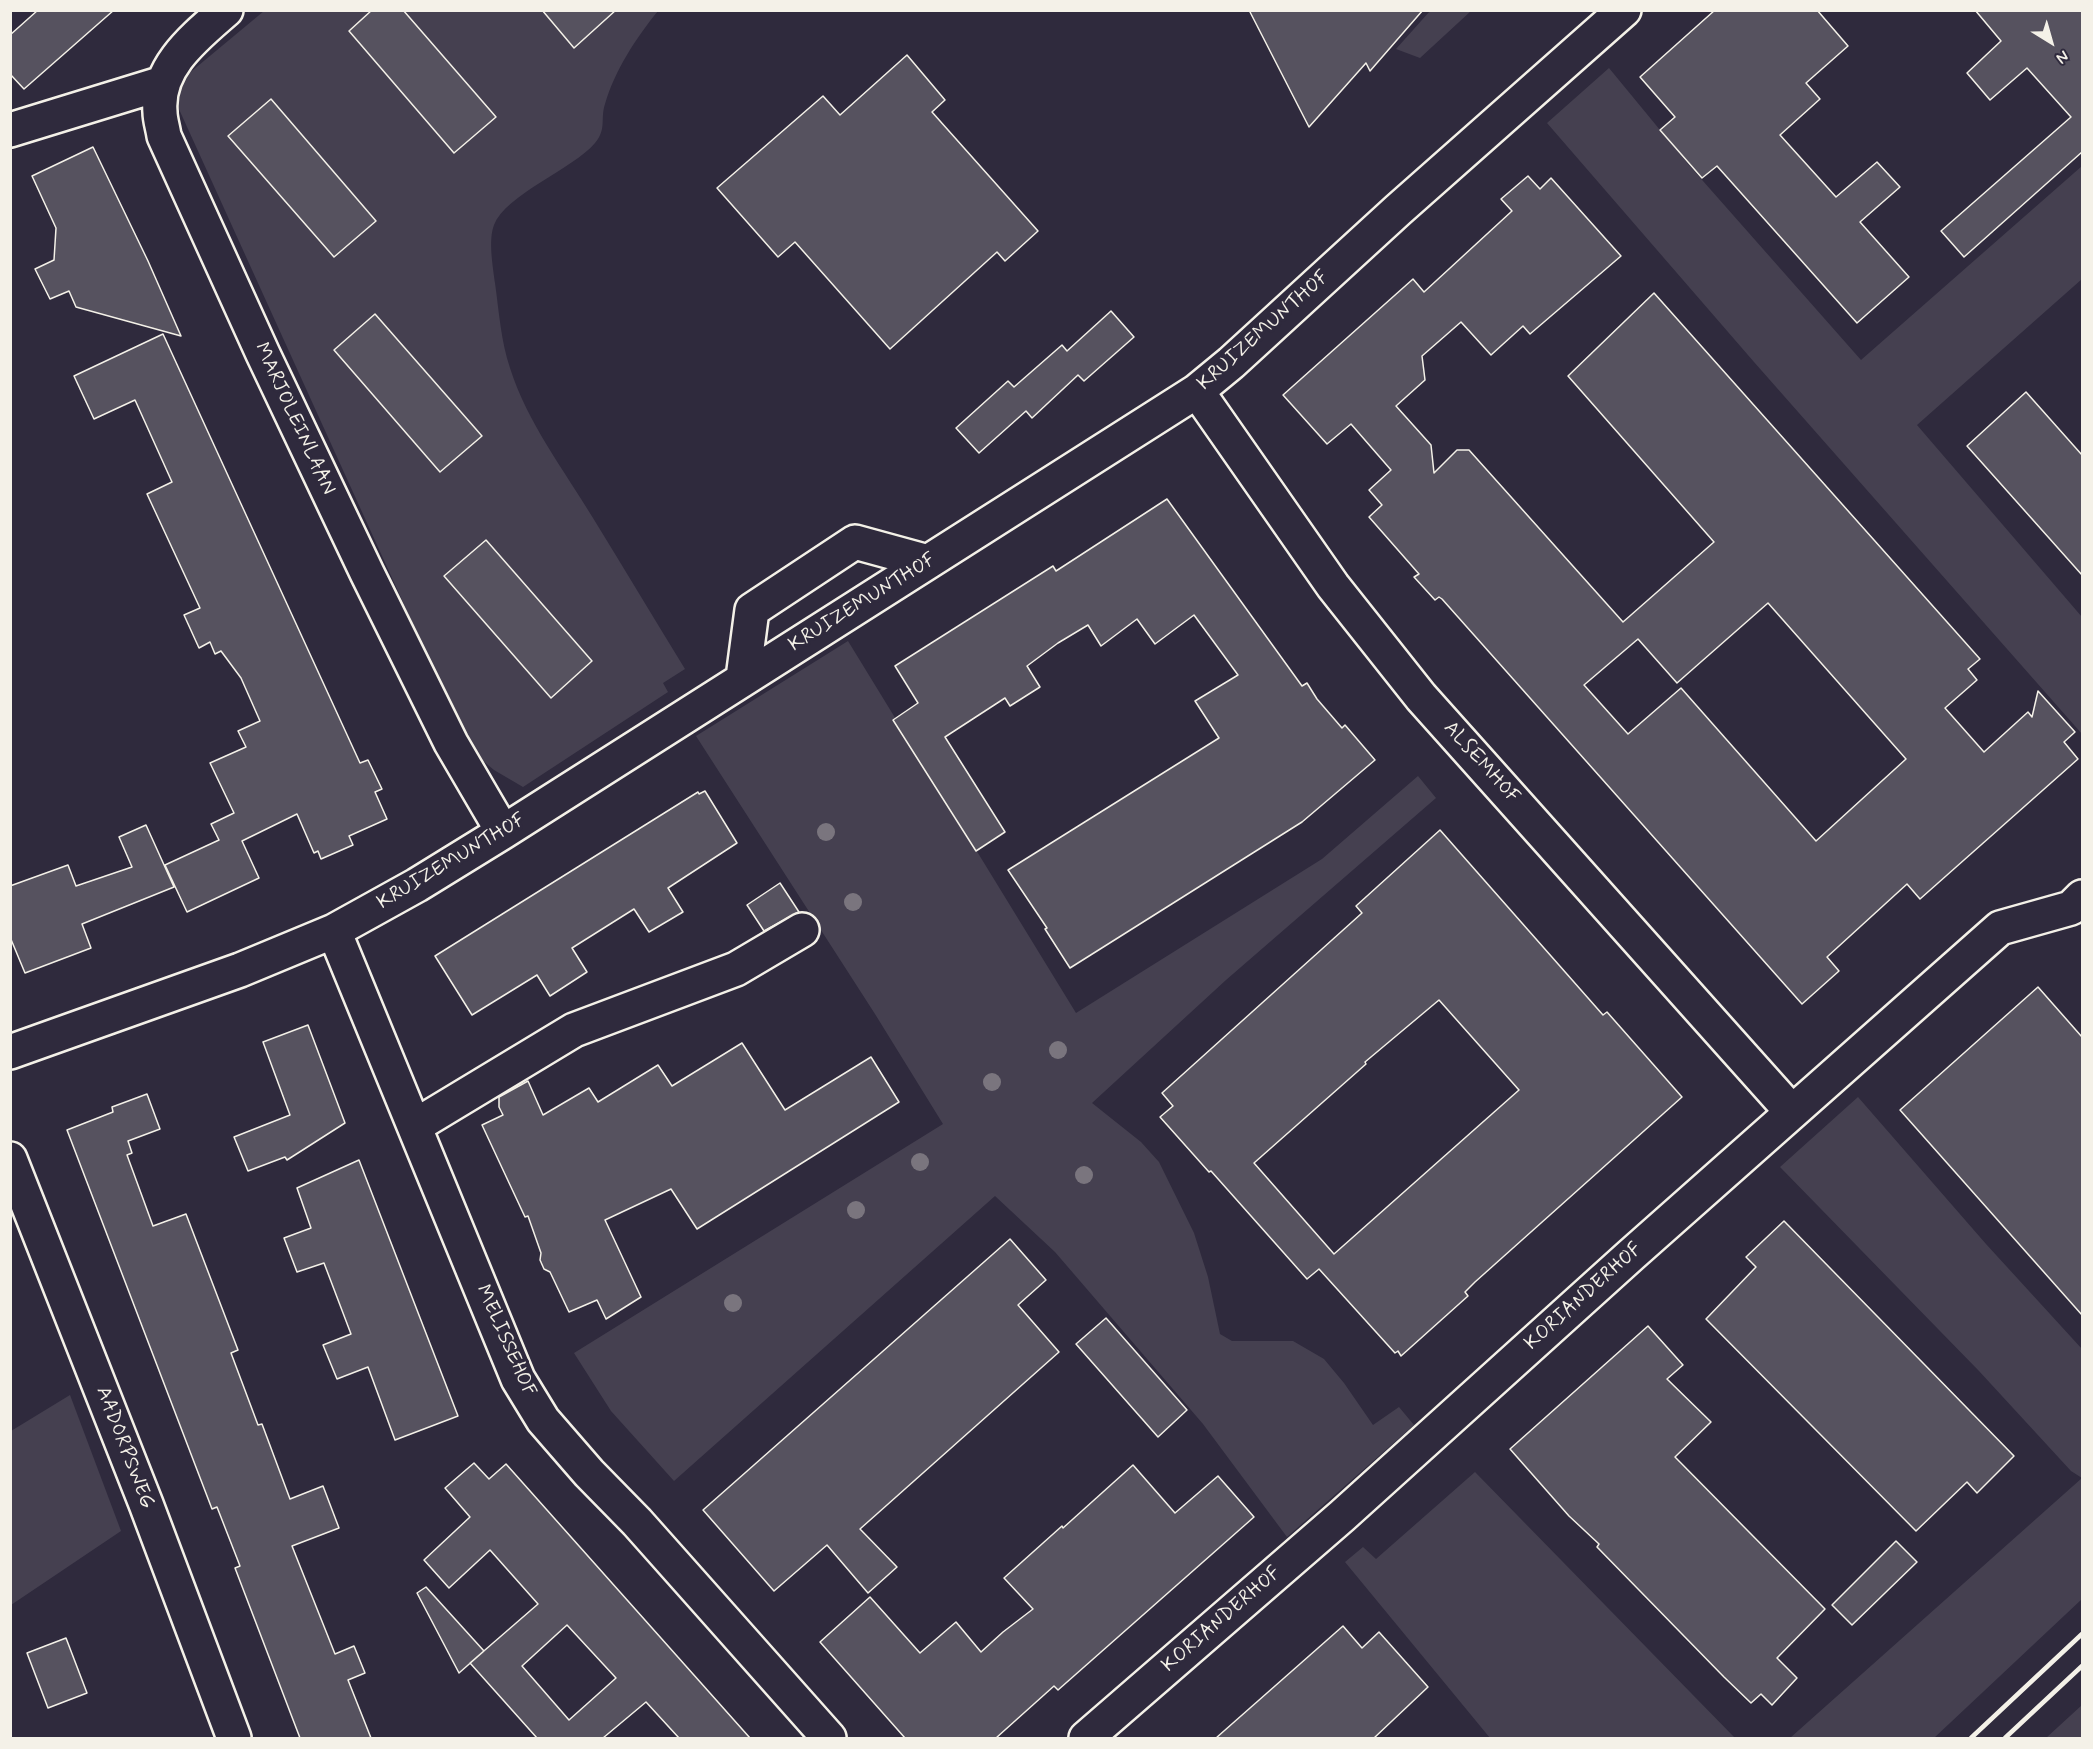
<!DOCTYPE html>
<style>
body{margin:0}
#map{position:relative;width:2093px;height:1749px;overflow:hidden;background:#2f2a3d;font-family:Mynerve,sans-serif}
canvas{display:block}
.frame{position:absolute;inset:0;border:12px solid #f4f1e8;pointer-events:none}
.north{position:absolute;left:2021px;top:12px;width:60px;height:60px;-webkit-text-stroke:4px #2f2a3d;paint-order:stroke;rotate:143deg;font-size:16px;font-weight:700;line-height:24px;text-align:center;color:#f4f1e8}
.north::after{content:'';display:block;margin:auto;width:21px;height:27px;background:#f4f1e8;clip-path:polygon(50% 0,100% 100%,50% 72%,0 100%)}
</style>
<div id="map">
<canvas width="2093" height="1749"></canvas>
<div class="frame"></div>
<div class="north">N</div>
</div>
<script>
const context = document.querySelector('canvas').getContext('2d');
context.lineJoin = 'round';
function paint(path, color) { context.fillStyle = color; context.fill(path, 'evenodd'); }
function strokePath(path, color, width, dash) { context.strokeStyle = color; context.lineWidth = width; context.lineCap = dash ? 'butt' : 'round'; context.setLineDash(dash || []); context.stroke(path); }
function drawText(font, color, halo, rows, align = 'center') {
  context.font = font + ' Mynerve,sans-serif'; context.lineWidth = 6; context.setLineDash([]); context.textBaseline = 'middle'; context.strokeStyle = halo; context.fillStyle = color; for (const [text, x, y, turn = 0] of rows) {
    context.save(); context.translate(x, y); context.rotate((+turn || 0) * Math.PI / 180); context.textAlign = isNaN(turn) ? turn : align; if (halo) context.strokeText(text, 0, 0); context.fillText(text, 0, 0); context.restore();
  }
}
const green = new Path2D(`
 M264 11H658C636 38 615 70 605 104 600 119 607 129 595 143 573 169 505 195 494 225 488 240 493 267 495 283 499 312 501 341 510 368 527 422 564 470 593 518 624 568 654 619 685 669L663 683 668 692 523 787 494 770 476 755 452 710 178 107V87L187 75Z
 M1430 11H1471L1420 58 1396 49Z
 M1609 68 1688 164 1861 360 2082 166V279L1917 425 2082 617V734L1754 362 1547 123Z
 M848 641 1076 1013 1322 859 1418 776 1436 798 1226 980 1092 1103 1141 1142 1159 1162 1194 1233 1208 1277 1220 1334 1232 1341H1293L1324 1359 1344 1383 1373 1425 1399 1407 1414 1425 1287 1537 1203 1424 1055 1252 995 1196 674 1481 611 1411 574 1353 943 1124 875 1014 696 736Z
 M1858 1097 1986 1244 2082 1349V1599L1934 1738H1790L2082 1478 2071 1471 1979 1371 1780 1167Z
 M70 1395 121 1531 11 1605V1431Z
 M1475 1472 1735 1738H1490L1345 1562 1363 1547 1376 1559Z
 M2082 1705V1738H2046Z`);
const building = new Path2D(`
 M38 10H114L24 89 10 74V35Z
 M372 10H403L496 117 454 153 349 31Z
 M542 10H616L574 48Z
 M1249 10H1423L1370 71 1366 63 1309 127Z
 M1715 10H1817L1848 46 1806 83 1820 99 1780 135 1836 197 1877 162 1900 187 1860 222 1909 277 1857 323 1717 166 1702 178 1660 130 1675 117 1640 77Z
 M1975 10H2082V152L1964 257 1941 231 2071 117 2027 68 1990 100 1967 73 2001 41Z
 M907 55 945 100 932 112 1038 231 1005 261 997 252 890 349 795 242 778 257 717 188 823 96 840 115Z
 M271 99 376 221 334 257 228 136Z
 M93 147 148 261 181 336 76 307 69 291 50 299 35 269 54 260 56 228 32 176Z
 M1528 176 1540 189 1551 178 1621 256 1530 334 1523 326 1491 355 1461 322 1422 356 1425 380 1396 406 1431 445 1434 473 1457 450H1469L1623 622 1714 542 1568 376 1654 293 1980 659 1968 669 1977 680 1945 708 1984 752 2028 712 2032 717 2038 691 2075 732 2064 742 2078 759 1920 899 1907 884 1827 957 1839 971 1802 1004 1442 599 1439 597 1435 600 1414 577 1419 574 1369 517 1382 505 1369 490 1391 470 1351 424 1327 444 1283 395 1413 279 1424 292 1512 211 1501 199ZM1768 603 1906 759 1816 841 1681 688 1628 734 1584 685 1638 639 1677 683Z
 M1111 311 1134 337 1084 381 1078 375 1032 418 1026 411 979 453 956 428 1008 381 1014 387 1062 345 1067 351Z
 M375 314 482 436 440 472 334 350Z
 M163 334 360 763 368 760 382 789 375 792 387 819 349 836 353 845 321 859 318 851 314 853 297 814 242 841 259 878 187 912 165 865 219 840 211 824 234 813 210 763 246 747 238 731 260 721 241 678 221 651 215 654 210 642 199 648 184 615 200 608 147 494 172 482 135 400 94 419 74 376Z
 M2026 392 2082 455V575L1967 446Z
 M1167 499 1302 686 1307 683 1317 699 1342 728 1345 725 1375 760 1302 822 1070 968 1045 929 1047 928 1008 870 1219 738 1195 701 1238 675 1194 615 1155 644 1137 619 1101 646 1088 625 1058 643 1027 666 1040 687 1010 706 1005 698 945 737 1005 832 976 851 893 720 918 703 895 666 1053 566 1056 571Z
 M486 540 592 661 551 698 444 576Z
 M705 791 737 843 668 888 683 912 649 932 634 909 572 948 587 972 550 996 537 975 472 1015 435 956 698 792 699 794Z
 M146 825 174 887 82 924 91 948 25 973 10 937V886L68 865 76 886 132 867 119 837Z
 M1440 830 1603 1015 1607 1012 1682 1097 1475 1282 1465 1292 1468 1296 1401 1356 1398 1351 1395 1353 1319 1269 1307 1279 1211 1171 1209 1172 1160 1117 1173 1106 1162 1093 1362 913 1356 906ZM1439 1000 1519 1090 1334 1254 1254 1163 1366 1064 1365 1062Z
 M780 883 799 912 764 931 747 905Z
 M2038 987 2082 1037V1315L1900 1110Z
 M308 1025 345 1123 287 1160 285 1157 248 1171 234 1137 290 1115 263 1042Z
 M742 1043 785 1110 871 1057 899 1102 697 1229 671 1189 605 1220 641 1297 606 1319 597 1300 569 1312 550 1272 544 1269 540 1260 541 1253 528 1216 525 1217 482 1125 503 1115 499 1107V1097L528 1081 543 1115 589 1088 598 1102 658 1065 672 1086Z
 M147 1094 160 1129 128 1141 132 1153 127 1155 153 1226 186 1214 238 1350 231 1353 258 1425 262 1424 290 1499 323 1486 339 1528 292 1546 335 1654 354 1646 365 1673 348 1680 371 1738H300L235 1568 240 1566 217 1507 212 1509 67 1130 113 1112 112 1107Z
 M359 1160 458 1416 395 1440 368 1367 337 1379 323 1345 351 1334 324 1263 297 1272 284 1238 311 1228 297 1188Z
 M1784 1221 2014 1456 1977 1493 1967 1482 1916 1531 1706 1319 1756 1267 1746 1257Z
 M1010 1239 1046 1280 1018 1305 1059 1352 860 1529 897 1567 868 1593 827 1545 774 1591 703 1510Z
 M1106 1318 1187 1410 1158 1437 1076 1344Z
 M1648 1326 1683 1365 1667 1379 1711 1422 1675 1457 1825 1609 1777 1658 1797 1678 1772 1705 1761 1694 1751 1703 1724 1677 1597 1547 1599 1544 1569 1516 1510 1449Z
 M474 1463 489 1479 506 1464 750 1738H679L646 1702 603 1738H537L470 1663 538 1604 490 1550 449 1588 424 1560 470 1517 445 1488ZM567 1625 616 1678 569 1720 522 1666Z
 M1133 1465 1175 1513 1218 1476 1254 1517 1058 1690 1054 1686 996 1738H905L820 1642 870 1597 920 1653 956 1622 981 1652 1003 1632 1033 1609 1004 1578 1062 1526 1063 1528Z
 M1896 1541 1917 1562 1852 1625 1832 1605Z
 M426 1587 484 1651 459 1673 417 1593Z
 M1343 1626 1362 1648 1379 1632 1428 1687 1374 1738H1216Z
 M66 1638 87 1693 48 1708 27 1653Z`);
const minor = new Path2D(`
 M226 10C195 37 156 67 160 112 160 120 163 128 164 136L263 354 367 573 451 743 503 832
 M10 130 163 83
 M1197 391 1333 586 1421 697 1792 1112
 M743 678 752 610 855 542 928 562
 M334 931 518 1379 543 1420 589 1473 637 1522 829 1738
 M10 1052 240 970 334 931 417 885 503 832 1197 391 1231 363 1398 210 1624 10
 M415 1126 574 1030 736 969 802 930
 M10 1159 146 1504 234 1738
 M1086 1738 1342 1516 1631 1255 2000 928 2071 908 2082 897`);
const rail = new Path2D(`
 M1971 1738 2082 1634
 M2005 1738 2082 1666`);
const trees = [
 [826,832],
 [853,902],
 [1058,1050],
 [992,1082],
 [920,1162],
 [1084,1175],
 [856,1210],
 [733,1303]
];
const streetNames = [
 ["KRUIZEMUNTHOF",1264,331,-42],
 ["MARJOLEINLAAN",294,419,65],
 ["KRUIZEMUNTHOF",863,603,-32],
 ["ALSEMHOF",1481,763,48],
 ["KRUIZEMUNTHOF",452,862,-31],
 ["KORIANDERHOF",1584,1297,-42],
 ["MELISSEHOF",505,1341,66],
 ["AADORPSWEG",124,1448,69],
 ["KORIANDERHOF",1222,1620,-41]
];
paint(green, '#454050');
paint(building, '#56525f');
strokePath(building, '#f4f1e8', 1.5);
strokePath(minor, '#f4f1e8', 38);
strokePath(minor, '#2f2a3d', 33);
strokePath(rail, '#f4f1e8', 4.5);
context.fillStyle = '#7a757e';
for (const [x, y] of trees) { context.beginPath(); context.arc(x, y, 9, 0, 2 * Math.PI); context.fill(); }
drawText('20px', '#f4f1e8', '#2f2a3d', streetNames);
</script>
